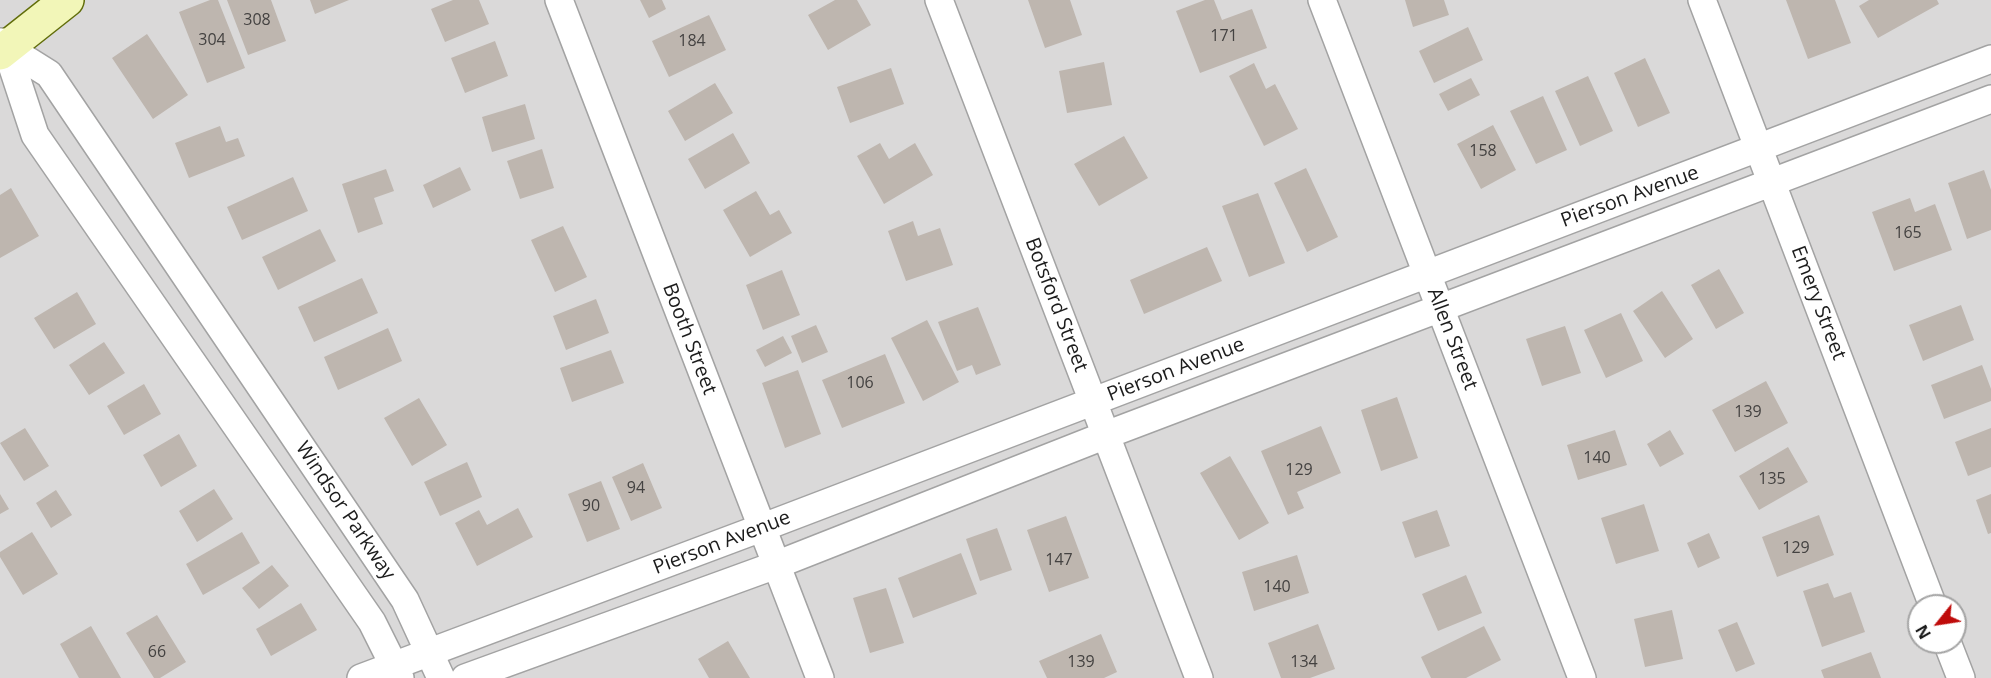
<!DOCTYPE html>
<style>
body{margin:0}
#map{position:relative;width:1991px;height:678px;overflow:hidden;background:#edeae3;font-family:"Open Sans",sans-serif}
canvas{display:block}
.north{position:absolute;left:1907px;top:594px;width:60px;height:60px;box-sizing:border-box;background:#fff;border:2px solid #a4a4a4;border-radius:50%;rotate:240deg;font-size:16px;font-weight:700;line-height:24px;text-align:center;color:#1c1c1c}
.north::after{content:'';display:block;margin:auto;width:21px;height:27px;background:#bf0b0a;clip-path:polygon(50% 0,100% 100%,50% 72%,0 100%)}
</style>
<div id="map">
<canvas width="1991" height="678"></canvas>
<div class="north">N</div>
</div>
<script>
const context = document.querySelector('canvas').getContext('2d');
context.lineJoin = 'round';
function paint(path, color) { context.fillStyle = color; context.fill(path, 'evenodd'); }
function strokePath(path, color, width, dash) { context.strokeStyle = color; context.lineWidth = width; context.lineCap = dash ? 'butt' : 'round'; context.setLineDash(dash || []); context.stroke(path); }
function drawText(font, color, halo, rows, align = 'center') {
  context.font = font + ' "Open Sans",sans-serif'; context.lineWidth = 6; context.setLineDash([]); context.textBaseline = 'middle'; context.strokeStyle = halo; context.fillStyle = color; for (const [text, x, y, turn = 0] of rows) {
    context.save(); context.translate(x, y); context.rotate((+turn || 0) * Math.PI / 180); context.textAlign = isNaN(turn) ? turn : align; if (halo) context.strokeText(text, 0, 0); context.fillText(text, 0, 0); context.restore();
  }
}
const residential = new Path2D(`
 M0 0H1991V678H0ZM1919 606H1955V642H1919Z`);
const building = new Path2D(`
 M210 0H218L245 68 207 83 179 12Z
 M227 0H271L286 41 248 55Z
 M310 0H349L315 14Z
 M453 0H479L489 24 445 42 431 9Z
 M640 0H662L666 9 649 18Z
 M835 0H857L871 25 828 50 808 15Z
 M1028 0H1070L1082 35 1045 48Z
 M1205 0H1214L1222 20 1252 9 1267 48 1200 73 1176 11Z
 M1405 0H1444L1449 15 1413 27Z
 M1786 0H1835L1851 43 1808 59Z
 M1869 0H1937L1939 4 1878 38 1859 6Z
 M709 15 726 50 669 77 652 41Z
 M1468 27 1483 60 1434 83 1419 51Z
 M147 34 188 95 153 119 112 58Z
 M495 41 508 76 465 93 451 58Z
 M1645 58 1670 113 1638 127 1614 73Z
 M1104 62 1112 105 1067 113 1059 71Z
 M1254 63 1266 89 1275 84 1298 129 1264 146 1229 76Z
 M891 68 904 104 850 123 837 87Z
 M1588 76 1613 131 1580 146 1555 91Z
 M1471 78 1480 95 1448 111 1439 94Z
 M715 83 733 113 685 141 668 111Z
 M1543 96 1567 150 1536 164 1510 111Z
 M525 104 535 139 492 152 482 117Z
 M1493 125 1516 170 1481 189 1457 144Z
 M220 126 226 142 238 138 245 156 189 178 175 143Z
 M733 133 750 163 705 189 688 159Z
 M1124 136 1148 178 1099 206 1074 164Z
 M880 143 889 159 915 143 933 175 884 204 857 156Z
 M542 149 554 188 520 199 507 161Z
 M460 167 471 190 433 208 423 185Z
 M1306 168 1338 237 1307 252 1274 183Z
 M386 169 394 191 374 198 383 224 358 233 342 184Z
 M1984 170 1991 190V230L1967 239 1948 183Z
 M293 177 308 211 242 240 227 207Z
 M11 188 39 236 0 258V195Z
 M756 191 770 215 779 210 792 233 750 257 723 210Z
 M1258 193 1285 263 1249 277 1222 206Z
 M1910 198 1915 212 1935 204 1952 250 1894 271 1872 212Z
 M913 221 918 236 940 228 953 265 906 281 888 231Z
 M563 226 587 277 555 292 531 240Z
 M320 229 336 261 278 290 262 257Z
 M1207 247 1222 281 1144 314 1130 280Z
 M1719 269 1744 313 1716 329 1691 285Z
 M782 270 800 315 763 330 746 285Z
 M362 278 378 313 314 342 298 307Z
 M1662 291 1693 339 1665 358 1633 311Z
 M77 292 96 324 54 349 34 318Z
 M596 299 609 333 566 350 553 316Z
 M1961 305 1974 340 1923 361 1909 325Z
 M978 307 1001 365 976 375 972 365 957 371 938 322Z
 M1621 313 1643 361 1606 378 1584 330Z
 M927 320 959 382 923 401 891 338Z
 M816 325 828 352 802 363 791 336Z
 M1565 326 1581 373 1542 386 1526 339Z
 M388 328 402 361 338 390 324 357Z
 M783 336 792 353 765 367 756 350Z
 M104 342 125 373 89 395 69 365Z
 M611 350 624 383 572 402 560 368Z
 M885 354 905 403 842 428 822 380Z
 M1982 365 1991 389V401L1944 419 1931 385Z
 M798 370 821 434 785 448 762 383Z
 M1766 381 1788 423 1735 452 1712 410Z
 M144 384 161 414 124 435 107 406Z
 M1397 397 1418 458 1381 471 1361 410Z
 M419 398 447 445 412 466 384 418Z
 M1321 426 1341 473 1297 492 1304 508 1288 515 1261 451Z
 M25 428 49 466 24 481 0 443Z
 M1991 428V467L1968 476 1955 442Z
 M1615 430 1627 465 1578 480 1567 445Z
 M1670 430 1684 454 1660 467 1647 444Z
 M179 434 197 466 161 487 143 455Z
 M1788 447 1808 482 1759 510 1739 476Z
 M1230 456 1269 523 1239 540 1200 473Z
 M467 462 482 497 440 516 424 482Z
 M643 463 662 508 631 521 612 477Z
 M601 481 620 529 587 542 568 494Z
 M214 489 233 519 197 542 179 511Z
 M56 490 72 515 51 528 36 503Z
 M0 494 9 509 0 514Z
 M1991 494V533L1988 534 1976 500Z
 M1644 504 1659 551 1616 564 1601 518Z
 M518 508 533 537 477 566 455 523 479 510 487 525Z
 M1437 510 1450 546 1415 558 1402 522Z
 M1819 515 1834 555 1777 577 1762 537Z
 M1066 516 1089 578 1049 592 1027 530Z
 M997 528 1012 570 980 581 966 539Z
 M32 532 58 574 23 595 0 557V552Z
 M242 532 260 563 203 595 186 564Z
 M1709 533 1720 558 1698 568 1687 543Z
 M961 553 977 594 913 618 898 578Z
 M1297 555 1309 593 1254 611 1242 572Z
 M272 565 289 586 259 609 242 588Z
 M1466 575 1482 613 1438 631 1422 594Z
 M1828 583 1834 598 1851 592 1865 632 1822 647 1803 591Z
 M886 588 904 643 870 653 853 598Z
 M301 603 317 630 271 656 256 629Z
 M1672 610 1683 659 1645 667 1634 619Z
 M157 615 186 662 160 678H154L126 633Z
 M1737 622 1755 664 1736 672 1718 630Z
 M1318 624 1335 669 1310 678H1281L1268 643Z
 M91 626 121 678H79L60 644Z
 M1484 626 1501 660 1466 678H1431L1421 657Z
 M1101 634 1117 672 1104 678H1047L1039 661Z
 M728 641 750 678H709L698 659Z
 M1871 652 1881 678H1824L1821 670Z`);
const street = new Path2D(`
 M559 0 820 678
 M939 0 1199 678
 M1322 0 1582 678
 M1702 0 1933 606
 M2 42 6 47 35 135 372 622 400 678
 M6 47 49 74 405 600 441 678
 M1947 642 1961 678
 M361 678 761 528 1991 59
 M465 678 776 565 1106 435 1991 99`);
const secondary = new Path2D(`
 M0 53 67 0`);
const numberNames = [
 ["308",257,20],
 ["171",1224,36],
 ["304",212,40],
 ["184",692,41],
 ["158",1483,151],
 ["165",1908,233],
 ["106",860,383],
 ["139",1748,412],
 ["140",1597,458],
 ["129",1299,470],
 ["135",1772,479],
 ["94",636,488],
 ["90",591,506],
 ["129",1796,548],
 ["147",1059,560],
 ["140",1277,587],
 ["66",157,652],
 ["139",1081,662],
 ["134",1304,662]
];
const streetNames = [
 ["Pierson Avenue",1630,197,-20],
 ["Emery Street",1818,303,69],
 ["Botsford Street",1056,305,69],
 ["Booth Street",689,339,69],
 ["Allen Street",1452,339,69],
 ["Pierson Avenue",1176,370,-21],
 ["Windsor Parkway",345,511,56],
 ["Pierson Avenue",722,543,-21]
];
paint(residential, '#dad9d9');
paint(building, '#beb6af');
strokePath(street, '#a3a3a3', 30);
strokePath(secondary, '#616d0a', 36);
strokePath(street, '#fff', 27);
strokePath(secondary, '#f2f6b8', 33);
drawText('16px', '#444241', null, numberNames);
drawText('20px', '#1c1c1c', '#fff', streetNames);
</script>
